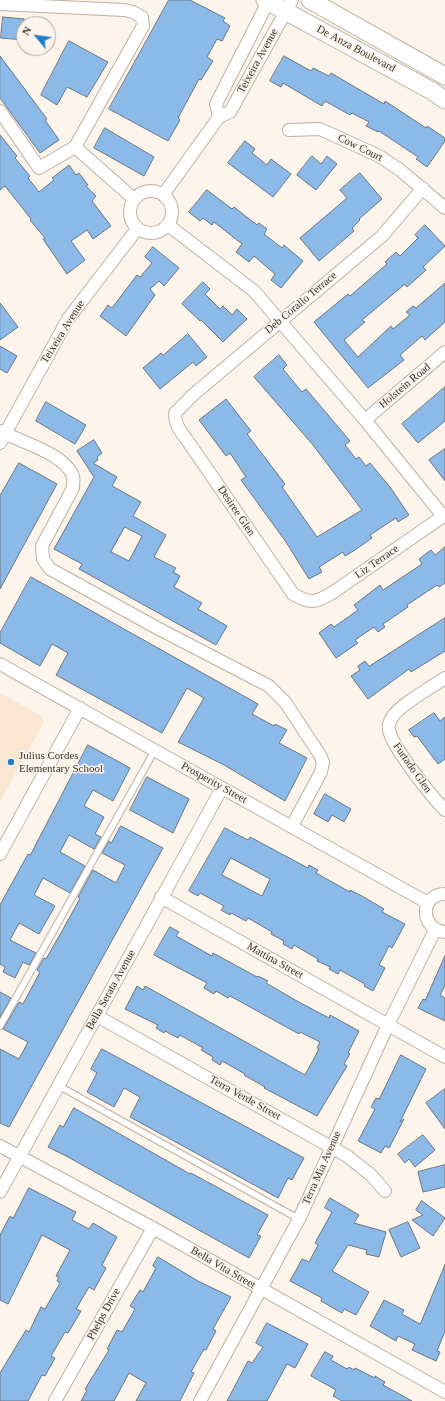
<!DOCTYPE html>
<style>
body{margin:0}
#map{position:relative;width:445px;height:1401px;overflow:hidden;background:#fdf4eb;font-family:"Times New Roman",serif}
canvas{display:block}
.north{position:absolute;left:16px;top:16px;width:40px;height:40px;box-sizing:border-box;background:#fdf4eb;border:1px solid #aea69f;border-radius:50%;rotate:299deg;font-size:11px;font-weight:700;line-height:16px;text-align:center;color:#38322c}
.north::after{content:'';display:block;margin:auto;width:14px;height:18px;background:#227fcc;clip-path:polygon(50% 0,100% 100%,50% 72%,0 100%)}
</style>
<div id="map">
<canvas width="445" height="1401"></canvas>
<div class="north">N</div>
</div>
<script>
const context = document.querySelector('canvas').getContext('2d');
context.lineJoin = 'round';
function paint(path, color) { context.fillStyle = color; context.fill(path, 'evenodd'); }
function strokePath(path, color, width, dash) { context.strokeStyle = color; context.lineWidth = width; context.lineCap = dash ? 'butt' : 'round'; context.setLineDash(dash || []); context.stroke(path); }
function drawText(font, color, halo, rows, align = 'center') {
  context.font = font + ' "Times New Roman",serif'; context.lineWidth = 3; context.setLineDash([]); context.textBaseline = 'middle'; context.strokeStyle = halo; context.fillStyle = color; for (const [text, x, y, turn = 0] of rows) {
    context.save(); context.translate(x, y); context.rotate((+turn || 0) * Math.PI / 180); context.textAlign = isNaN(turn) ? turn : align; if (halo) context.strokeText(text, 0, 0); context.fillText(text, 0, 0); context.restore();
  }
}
const built = new Path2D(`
 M0 693 42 716 44 722 0 802Z`);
const building = new Path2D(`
 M169 0H190L225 18 223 21 230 26 222 41 217 39 207 57 213 61 201 80 199 79 178 118 180 120 168 141 109 109Z
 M3 17 24 19V40L1 38Z
 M69 41 108 62 87 97 67 87 57 105 41 95Z
 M0 56 47 119 45 120 59 140 40 153 0 98Z
 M284 56 311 71 313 68 329 76 331 73 384 104 385 101 426 128 427 126 445 138V141L427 167 416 159 418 157 379 131 378 132 366 126 369 122 352 113 350 115 325 101 322 106 283 83 281 87 270 81Z
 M105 128 154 157 144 176 94 148Z
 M0 135 17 156 15 158 30 176 28 178 39 192 54 180 52 178 69 165 76 175 79 173 88 185 86 186 96 196 92 201 111 226 93 239 87 230 71 241 85 260 67 274 43 239 45 238 30 220 31 219 5 186 0 190Z
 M245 141 255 149 252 153 267 165 271 159 291 174 273 197 228 163Z
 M312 156 321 164 327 156 337 164 316 190 297 175Z
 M360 173 382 199 359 219 360 220 352 228 354 231 319 261 300 238 347 198 340 190Z
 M207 190 232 209 234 207 257 225 259 223 267 229 264 234 282 248 284 245 303 261 281 288 271 280 275 274 254 256 249 262 236 252 242 244 214 222 212 225 203 218 200 221 189 212Z
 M425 225 445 246 423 267 426 270 407 287 405 284 380 305 362 320 365 322 344 340 358 357 391 326 393 329 410 315 406 312 413 306 416 308 445 283V322L425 340 422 336 400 355 404 360 368 388 314 322 348 294 350 296 387 264 385 262 396 252 400 256 418 238 415 235Z
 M153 247 179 268 164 286 159 281 150 289 155 295 126 336 100 316 108 305 112 308 137 275 140 277 152 263 145 257Z
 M203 282 210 289 205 294 220 309 223 306 232 315 237 309 247 319 223 342 201 320 200 321 182 304Z
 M0 303 18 327 0 340Z
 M188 334 207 357 196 366 193 362 160 389 143 368 161 353 163 355Z
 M0 346 17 356 7 373 0 369Z
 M279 355 287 365 283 369 302 392 306 389 350 441 345 445 356 459 359 457 366 466 370 463 390 487 409 515 398 522 396 518 370 535 372 538 355 550 345 556 343 552 319 567 322 572 309 579 286 542 241 480 246 477 230 453 226 456 199 420 226 399 251 431 247 434 285 484 282 487 317 537 362 510 313 445 254 377Z
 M445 387V421L418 443 402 424Z
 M46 402 86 425 75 444 36 421Z
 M94 440 102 453 97 457 98 460 93 463 117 477 112 486 141 502 133 516 166 535 154 557 176 568 173 572 180 576 174 587 202 603 198 609 227 626 216 645 79 569 82 564 54 549 94 477 77 451ZM125 527 142 536 129 561 111 552Z
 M445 449V481L429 460Z
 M19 463 57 484 0 589V496Z
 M445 547V583L439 587 437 585 407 605 408 607 383 624 385 627 378 632 374 627 355 640 358 643 336 658 319 633 331 624 334 627 358 610 354 605 380 585 383 590 422 564 419 559 431 550 435 555Z
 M31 577 258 704 252 714 274 726 275 724 287 730 279 743 307 758 285 801 224 765 178 742 204 698 187 688 162 733 56 675 68 653 52 644 40 666 0 643V633Z
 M445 618V651L411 672 409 669 368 699 351 676 360 670 358 666 365 661 369 666Z
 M434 713 440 721 445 717V759L438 764 417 736 414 737 409 730Z
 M88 745 130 768 113 801 93 790 84 806 104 817 95 834 101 837 94 849 69 835 60 852 85 866 70 893 43 878 34 895 55 906 39 934 19 923 10 940 36 953 29 965 23 962 15 978 3 972 5 967 0 964V905L28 854 30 855Z
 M147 777 189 799 173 833 130 810Z
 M325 794 351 809 344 822 332 815 328 822 314 814Z
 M121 826 163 848 9 1127 0 1123V1049L19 1059 28 1042 3 1029 19 1002 23 1004 40 972 37 970 44 958 46 959 62 931 77 904 80 898 78 897 93 870 116 883 125 865 102 853 109 841 111 843Z
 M225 828 248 840 250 837 308 868 309 865 318 870 316 873 350 892V890L362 896 384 909 382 912 405 924 392 948 389 946 379 965 385 968 373 991 364 986 365 984 340 970 338 974 329 969 330 967 317 961 318 959 294 945 292 949 283 944 284 941 271 934 272 932 248 918 246 921 231 913 230 915 221 910 224 906 200 893 198 896 189 891ZM231 858 270 879 262 896 222 875Z
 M170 927 179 932 176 936 212 956 213 953 257 977 258 976 268 981 266 983 297 1001 329 1018 330 1015 359 1031 348 1053 350 1054 344 1064 347 1066 317 1116 264 1088 265 1087 244 1075 245 1074 222 1061 220 1065 212 1060 213 1057 201 1050 203 1048 180 1035 178 1038 165 1031 164 1033 156 1028 158 1025 125 1009 137 986 143 990 145 986 305 1075 319 1049 317 1048 320 1042 300 1032 299 1034 230 996 228 998 216 991 214 994 204 988 207 983 154 955Z
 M445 956V986L440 995 445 998V1021L418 1008 423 999 425 1000Z
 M0 992 11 998 0 1017Z
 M102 1049 304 1158 292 1180 288 1178 278 1198 130 1117 140 1097 124 1088 114 1107 87 1092 97 1073 91 1069Z
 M401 1055 426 1069 400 1122 404 1119 389 1148 385 1146 381 1153 358 1141 375 1109 371 1107 376 1098 379 1099Z
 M445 1089V1129L426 1103Z
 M74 1108 190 1174 191 1173 268 1215 257 1235 261 1236 249 1258 68 1157 48 1147 60 1125 63 1127Z
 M423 1135 435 1150 415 1167 409 1159 405 1163 398 1154Z
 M445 1165V1187L423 1192 418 1172Z
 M29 1188 76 1212 72 1220 89 1229 93 1223 117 1237 102 1265 106 1268 94 1290 89 1287 76 1309 81 1311 68 1333 65 1332 51 1356 55 1358 45 1376 42 1375 28 1401H0V1373L26 1330 29 1332 41 1307 45 1309 60 1283 57 1281 59 1277 56 1276 70 1250 42 1235 8 1304 0 1300V1235L10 1216 13 1218Z
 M330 1198 359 1215 354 1223 386 1232 379 1257 366 1254 367 1250 348 1245 332 1271 369 1292 356 1315 344 1309 342 1313 321 1301 322 1298 290 1281 302 1259 309 1262 318 1245 315 1243 332 1212 325 1208Z
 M422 1201 445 1218 433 1236 412 1220 423 1215 416 1210Z
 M408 1222 420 1248 401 1257 389 1230Z
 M158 1257 198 1281 231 1297 213 1329 216 1331 206 1350 204 1349 191 1372 194 1373 180 1401H136L146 1383 129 1373 114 1401H81L87 1390 85 1389 109 1350 107 1349 117 1330 122 1332 135 1309 130 1306 140 1290 143 1292 156 1268 153 1266Z
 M445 1265V1331L437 1351 440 1352 436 1361 412 1350 415 1344 398 1336 396 1341 370 1326 384 1300 404 1310 402 1314 420 1324Z
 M267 1323 308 1344 295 1368 287 1364 267 1401H227L248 1361 252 1363 263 1347 256 1343Z
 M325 1352 333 1356 331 1360 347 1369 349 1367 354 1370 355 1368 375 1378V1376L385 1382 383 1385 412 1401H342L333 1396 336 1390 311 1376Z`);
const lane = new Path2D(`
 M0 1026 155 750
 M59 1086 299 1219`);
const street = new Path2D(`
 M0 4 124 10 133 12 142 17 143 26 75 147
 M0 111 39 168 75 147 134 199
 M219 117 216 104 269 0
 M289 130 320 129 379 156 400 170 445 208
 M423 188 382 236 194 394 175 413C175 425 180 431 187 440L293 594C310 604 315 603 332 593L445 515
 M130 212a21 21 0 1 1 42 0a21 21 0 1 1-42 0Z
 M163 195 219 117 230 112 292 0
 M168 225 254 291 365 420 443 516
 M365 420 445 352
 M0 431C20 442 64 453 73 476 74 479 73 484 73 488L42 546 43 559 50 569 159 629 269 686 285 702 320 755 323 762 321 772 292 826
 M0 443 68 319 137 229
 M0 664 428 903
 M445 678C432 687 401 704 393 716 390 720 388 726 389 730 392 747 432 797 445 810
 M0 854 80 708
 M445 894C419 894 420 930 445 932
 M161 897 445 1057
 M97 1016 347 1156 371 1175 385 1191
 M0 1146 153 1228 445 1392
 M0 1192 222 788
 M55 1401 153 1228
 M200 1401 299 1219 388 1025 435 930`);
const secondary = new Path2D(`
 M265 0 432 91 445 100
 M310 0 445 76`);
const markers = [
 [11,762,4,"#227fcc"]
];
const streetNames = [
 ["De Anza Boulevard",356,49,28],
 ["Teixeira Avenue",258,61,-61],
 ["Cow Court",360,148,26],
 ["Deb Corallo Terrace",301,303,-40],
 ["Teixeira Avenue",63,332,-58],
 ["Holstein Road",405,386,-40],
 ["Desiree Glen",236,511,56],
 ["Liz Terrace",377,562,-35],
 ["Furtado Glen",412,768,55],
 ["Prosperity Street",214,783,29],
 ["Mattina Street",275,961,29],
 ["Bella Serata Avenue",111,990,-61],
 ["Terra Verde Street",245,1098,29],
 ["Terra Mia Avenue",322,1168,-66],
 ["Bella Vita Street",223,1268,30],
 ["Phelps Drive",104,1314,-61]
];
const poiNames = [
 ["Julius Cordes",19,756],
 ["Elementary School",19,769]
];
paint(built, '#fbe7d1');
paint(building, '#8cbae8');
strokePath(building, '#697683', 1);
strokePath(lane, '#beb0a1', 8);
strokePath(street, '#beb0a1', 14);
strokePath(secondary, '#beb0a1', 19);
strokePath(lane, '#fff', 6);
strokePath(street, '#fff', 12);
strokePath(secondary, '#fff', 17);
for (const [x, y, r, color] of markers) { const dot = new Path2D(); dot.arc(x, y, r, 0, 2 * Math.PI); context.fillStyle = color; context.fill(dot); strokePath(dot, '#fdf4eb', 1.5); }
drawText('11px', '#38322c', '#fdf4eb', streetNames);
drawText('11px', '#38322c', '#fdf4eb', poiNames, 'left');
</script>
